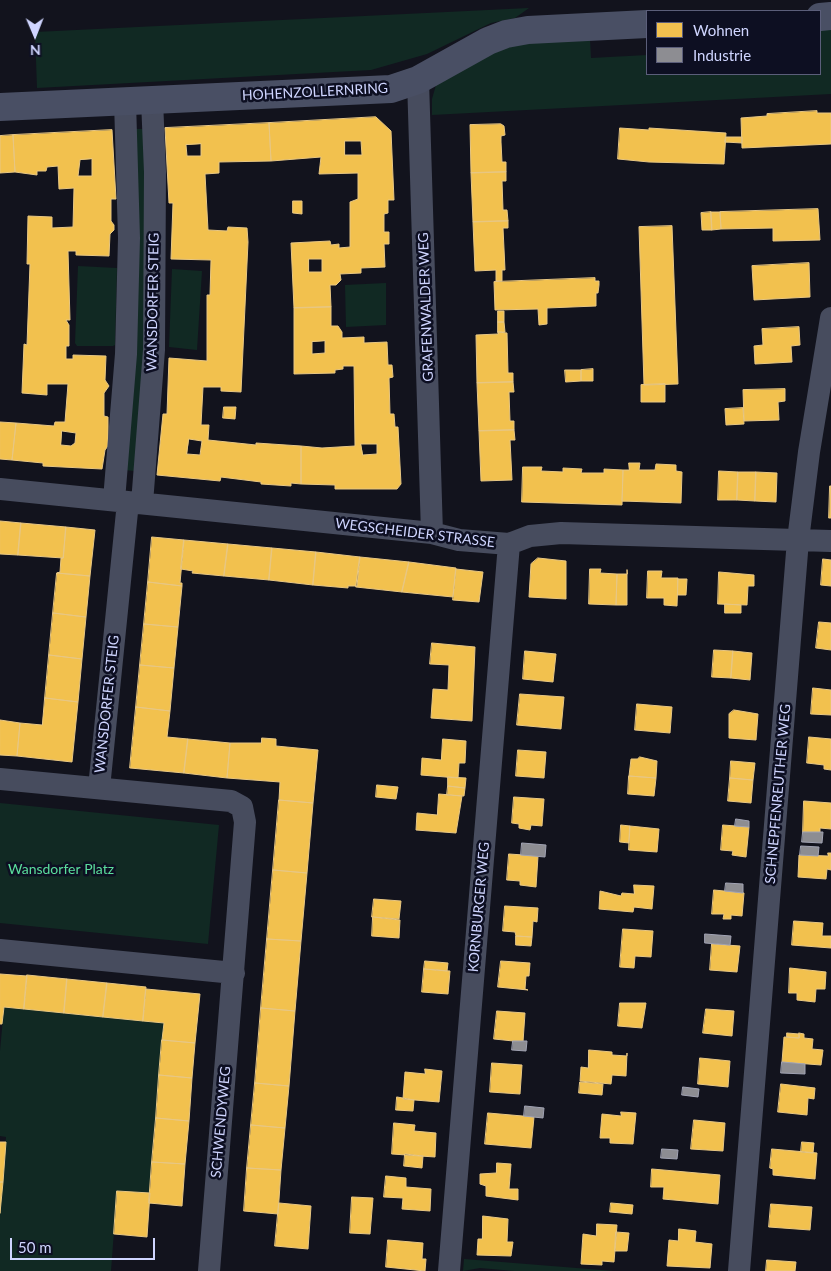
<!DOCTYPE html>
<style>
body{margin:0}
#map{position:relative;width:831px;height:1271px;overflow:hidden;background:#12131d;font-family:Lato,sans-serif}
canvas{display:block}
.legend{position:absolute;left:646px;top:10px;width:175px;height:65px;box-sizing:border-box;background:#0d0f22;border:1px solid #5b5e7a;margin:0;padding:6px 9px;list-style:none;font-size:15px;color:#cfd5ff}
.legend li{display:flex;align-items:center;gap:10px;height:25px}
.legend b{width:25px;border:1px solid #5b5e7a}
.north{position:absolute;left:10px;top:10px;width:50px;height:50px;-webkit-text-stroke:4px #0d0f22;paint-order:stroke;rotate:179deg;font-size:14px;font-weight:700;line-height:20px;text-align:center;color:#cfd5ff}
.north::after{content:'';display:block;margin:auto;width:18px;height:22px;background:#cfd5ff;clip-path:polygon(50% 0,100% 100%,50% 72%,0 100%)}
.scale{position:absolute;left:10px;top:1238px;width:145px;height:22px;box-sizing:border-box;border:2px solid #cfd5ff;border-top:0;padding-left:6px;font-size:15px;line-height:18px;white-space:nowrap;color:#cfd5ff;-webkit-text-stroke:4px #0d0f22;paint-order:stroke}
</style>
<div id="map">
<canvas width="831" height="1271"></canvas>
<ul class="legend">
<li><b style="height:14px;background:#f2c14e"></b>Wohnen</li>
<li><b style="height:14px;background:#8d8d92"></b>Industrie</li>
</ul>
<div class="north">N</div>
<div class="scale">50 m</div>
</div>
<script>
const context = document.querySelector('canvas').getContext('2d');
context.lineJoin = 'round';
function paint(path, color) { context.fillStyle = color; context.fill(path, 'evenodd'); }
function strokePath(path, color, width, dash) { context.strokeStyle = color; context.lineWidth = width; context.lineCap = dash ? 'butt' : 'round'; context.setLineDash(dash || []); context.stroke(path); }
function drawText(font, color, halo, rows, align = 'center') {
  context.font = font + ' Lato,sans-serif'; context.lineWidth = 5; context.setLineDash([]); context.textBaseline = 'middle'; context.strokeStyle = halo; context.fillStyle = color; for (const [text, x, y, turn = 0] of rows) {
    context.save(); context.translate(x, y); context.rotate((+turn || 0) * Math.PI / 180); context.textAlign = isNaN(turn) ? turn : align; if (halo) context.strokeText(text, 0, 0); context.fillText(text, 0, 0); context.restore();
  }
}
const green = new Path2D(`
 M529 8 515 18 491 23 427 54 371 70 37 88 35 32Z
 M820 29H831V94L432 115V99L436 85 447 73 509 46 531 43 590 39 591 58 647 55V74H820Z
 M135 129H145L151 281 135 471 123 470Z
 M78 266 117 268 115 345 113 346H77L75 343Z
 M172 269 202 271 197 350 169 347Z
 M386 283V325L346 327 345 285Z
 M0 803 219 825 208 944 0 923Z
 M4 1007 164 1023 149 1193 117 1191 111 1271H0V1213L6 1137 0 1136V1051Z
 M464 1259 614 1271H514L480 1268 463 1271Z`);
const homes = new Path2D(`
 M817 111V113H831V144L742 148 741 118 767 116V114Z
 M376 117 391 131 394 200H388V213L384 214V232H389V244H384L385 267 361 268V273L340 274 341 280 336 285H330L331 307 294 308 291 243 330 241 331 245 339 244V248L350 247V202L358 199V173L319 174 321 157 271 161 269 123ZM345 141H361L362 155H345ZM309 259H322V272H309Z
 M269 123 271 161 219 162V173L205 174 208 230 227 231 228 227 247 228 248 242 241 392 221 391V387H203L201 425H209L208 440 256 445V443L301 446V484L291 483V486L261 484V482L221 477 220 481 157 475 163 414H167L169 358 207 361V295H210L211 260 171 259 173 203H169L165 128ZM201 144V156H187L186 145ZM189 439 202 441 200 455 187 454Z
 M501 124 504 126 505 135 501 136V142L502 162H506V172L471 173 470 125Z
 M620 128 649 130V128L726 133 724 164 649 162 618 159Z
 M112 130 116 199H111V221L114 225V230L110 234 109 256 76 255V251H68L70 320H66L69 325V346H66V359H73V355L106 356 105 380 109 386 104 393V416L108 417V446L105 450 102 469 43 466V463L12 460 16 423 54 426 55 422H65L68 384H47V395L22 393 24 344 27 345 30 264H27L28 216 52 217V228L73 227 74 188 59 189 58 166 47 167 46 171H37V175L15 172 13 135ZM92 159V176H78L80 160ZM62 431 76 433 75 443 71 446 61 445Z
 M13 135 15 172 0 173V136Z
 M726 137H742V143L725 142Z
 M506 172V181H502L503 210H507L508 221 473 222 471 173Z
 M293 201H302V214L293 213Z
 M818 209 820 240 773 241V228L721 229 720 212Z
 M711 212 712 230H702L701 213Z
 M711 212H720L721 229 712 230Z
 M508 221V228H503L505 270H502V281H496V270L475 271 473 222Z
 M672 226 678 384 644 385 639 227Z
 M809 263 810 297 754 300 752 266Z
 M595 278V281H599V285L598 293H596V306L547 308V324L539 325 538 309 495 310 494 282Z
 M331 307V326H338L342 332V338L364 337V343L387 342 388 365H392L393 377 389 378 390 414H394L395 427H398L401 484 397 489H335V485L301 484V446L322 448 355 446 354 366H343V369L335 370V373L294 374V308ZM325 341V353L312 354V342ZM361 444H377V454L363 455Z
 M498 311H504V322H498Z
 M498 322H504L505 332H498Z
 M799 327 800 345 791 346 792 362 755 364 754 346 763 345 762 329Z
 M498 332 507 333 508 373H513V382L477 383 476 335 498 334Z
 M593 369V381H581V370Z
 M565 370H581V381L566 382Z
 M513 382 514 392H509L510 421H514V430L479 431 477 383Z
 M665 384V402H641V385Z
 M785 389V401L778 402 779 420 744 421 743 390Z
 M224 407H236L235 419 223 418Z
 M743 408 744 424 726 425 725 409Z
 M0 422 16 423 12 460 0 459Z
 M514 430 515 440H510L512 480 481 481 479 431Z
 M629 463H640L639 470H655L656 464 676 465V471L682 472 681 503 622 501 623 470H629Z
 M523 467H542L541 471 563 472V468L582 469 581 473H604V469L623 470 622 505 522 502Z
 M719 471 738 472 737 500H718Z
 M738 472H756L755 501 737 500Z
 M756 472 777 473 776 502 755 501Z
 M830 486H831V518H829Z
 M0 521 21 523 18 555 0 554Z
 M21 523 66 527 63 558 18 555Z
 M66 527 95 530 90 576 57 573 60 572 61 558H63Z
 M152 537 184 540 180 583H182V586L148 582Z
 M184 540 228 544 224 576 192 573 193 571 181 569Z
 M228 544 272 548 269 580 224 576Z
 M272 548 316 552 313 585 269 580Z
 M316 552 360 557 357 586H348V588L313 585Z
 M360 557 409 562 402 592 356 587Z
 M538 558 566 561V599L529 597 531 564Z
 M823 559 831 560V586L821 585Z
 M409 562 456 568 453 597 402 592Z
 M456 569 483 572 479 602 453 600Z
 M590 569H601L600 573 617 574 616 605 589 604Z
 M627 570V605H616L617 574H627Z
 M648 571H662L661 578H678L677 606 664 605V598H647Z
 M719 572 754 575V586H748L747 605 718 604Z
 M57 573 90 576 86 617 53 613Z
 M678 579H687L686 595H678Z
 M148 582 182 586 178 627 144 624Z
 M725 604 741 605V613H725Z
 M53 613 86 617 82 659 49 655Z
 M819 622 831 623V650L816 648Z
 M144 624 178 627 174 668 140 665Z
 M432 643 475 647 472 721 431 718 433 689 448 690 449 665 430 664Z
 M714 650 733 651 731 678 712 677Z
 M525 651 556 654 553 682 523 679Z
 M733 651 752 653 750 680 731 678Z
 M49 655 82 659 78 702 45 698Z
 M140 665 174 668 170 711 136 707Z
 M813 688 831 690V715L811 714Z
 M520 694 564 697 561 729 517 725Z
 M45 698 78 702 72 762 17 756 20 723 42 725Z
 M637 704 672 707 670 733 635 730Z
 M136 707 170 711 167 737 188 739 184 773 130 768Z
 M734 710 758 714 756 740 729 738V714Z
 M0 720 20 723 17 756 0 755Z
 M809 737 831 739V770L824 769V765L807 763Z
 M262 738 276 739V746L318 750 313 803 279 800 280 782 227 778 230 743H261Z
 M188 739 230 743 227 778 184 773Z
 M443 739 466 741 465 763H459L458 778 421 775 422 758 441 760Z
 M518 750 546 752 544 778 516 776Z
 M640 757 657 761 656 778 629 776 631 759H637Z
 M731 761 755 763 753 780 730 778Z
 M629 776 656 778 654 796 628 794Z
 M448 777 466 778 465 788 448 786Z
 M730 778 753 780 751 803 728 801Z
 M377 785 398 787 396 799 376 797Z
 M448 786 465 788 464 796 447 795Z
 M439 794 462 796 456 833 416 830 417 813 437 815Z
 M514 797 544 799 542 826 531 825 530 830 519 828V824L512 823Z
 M279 800 313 803 307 873 273 870Z
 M804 801 831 803V829L820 828V834L803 832Z
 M621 825 630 826 629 843 620 842Z
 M723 825 749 827 746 857 732 855 733 851 721 850Z
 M630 826 659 829 657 852 629 850Z
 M828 853H831V870L827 869 826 879 798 877 799 855 828 856Z
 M509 854 538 856 536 887 520 885V881L507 880Z
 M273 870 307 873 301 941 267 939Z
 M634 885 654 886 652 909 634 907 633 912 599 909 600 891 621 896 622 893 634 894Z
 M714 890 744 893 742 916 731 915V919H723L724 914H712Z
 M374 899 401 901 399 919 372 917Z
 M505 906 538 908 537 922 533 921 532 937 516 936 515 932 503 931Z
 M373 917 400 920 399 938 372 936Z
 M794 921 823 923 822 936H831V948L792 945Z
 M623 929 653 931 651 957 635 956 634 968 620 967Z
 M516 936 532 937 531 946 516 945Z
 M267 939 301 941 295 1011 261 1008Z
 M712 944 740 946 737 972 710 970Z
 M425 961 448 963 447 971 424 969Z
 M501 961 530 963 529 976H526L525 989 528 990 498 987Z
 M790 968 826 972 825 989H816L815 1002 797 1000V993H789Z
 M424 969 450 971 448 994 422 992Z
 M0 974 27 976 24 1009 4 1007 2 1024H0Z
 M27 975 67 979 64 1013 24 1009Z
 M67 979 107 983 103 1017 64 1013Z
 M107 983 146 987 143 1021 103 1017Z
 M146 989 200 994 195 1043 162 1040 164 1023 143 1021Z
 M620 1003H646L642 1028 618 1026Z
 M261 1008 295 1011 289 1086 255 1083Z
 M706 1009 734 1011 732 1036 703 1033Z
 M497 1011 525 1013 523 1042 494 1039Z
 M787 1033 799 1034V1038L787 1037Z
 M799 1033 804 1034V1038L813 1039 812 1049 823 1050 821 1065 782 1062 784 1037 799 1038Z
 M162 1040 195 1043 192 1078 159 1075Z
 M589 1050 612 1052V1055L627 1056V1053L626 1076 612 1075 611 1084 580 1081 581 1067 588 1068Z
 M700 1058 730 1061 728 1087 698 1084Z
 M492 1063 522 1065 520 1094 490 1092Z
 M425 1069 442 1071 439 1102 403 1099 405 1072 425 1074Z
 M159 1075 192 1078 189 1121 156 1118Z
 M580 1082 603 1084 602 1095 579 1093Z
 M255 1083 289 1086 285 1128 251 1125Z
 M781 1084 815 1088 814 1099 808 1098 807 1115 778 1112Z
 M397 1097 414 1100 413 1111 396 1110Z
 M621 1112 636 1113 633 1144 610 1143V1138H600L602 1114 621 1116Z
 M488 1113 534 1117 531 1148 485 1144Z
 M156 1118 189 1121 185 1164 152 1162Z
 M694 1120 725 1123 723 1151 691 1149Z
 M394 1123 415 1125 414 1131 436 1133 435 1157 392 1154Z
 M251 1125 285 1128 281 1170 247 1168Z
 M0 1142H6L3 1182H0Z
 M802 1142 814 1143 813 1153 801 1152Z
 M772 1149 817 1153 815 1179 773 1175V1169L770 1168Z
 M405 1154 423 1156 422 1168 404 1166Z
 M152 1162 185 1164 182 1206 149 1203Z
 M497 1163 511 1164 509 1189H518V1200L486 1196V1186L480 1184V1174L496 1173Z
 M247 1168 281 1170 278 1214 244 1211Z
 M652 1169 720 1175 718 1204 663 1199 664 1187H651Z
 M386 1176 406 1178V1187L431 1189 430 1211 402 1209 403 1198 384 1197Z
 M0 1182H3L0 1213Z
 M117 1191 150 1193 147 1237 114 1234Z
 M352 1197 373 1198 370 1234 350 1233Z
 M279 1203 311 1206 308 1249 275 1246Z
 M611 1203 633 1205 632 1214 610 1212Z
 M771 1204 812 1207 810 1230 769 1227Z
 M483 1216 508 1219 507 1242H513L511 1256 477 1255 478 1239H482Z
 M597 1224 617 1225 614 1262 602 1261V1265L581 1264 583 1234 596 1236Z
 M679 1229 696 1231 695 1242 712 1244 710 1268 667 1266 669 1240 678 1241Z
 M616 1232 629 1233 627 1251H615Z
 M388 1240 423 1243 422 1259H426L425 1271 386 1267Z
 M767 1260 796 1262 795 1271H766Z`);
const industry = new Path2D(`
 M736 819 749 821V827L735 826Z
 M803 832H823L822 843 802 842Z
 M522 843 546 845 545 857 521 855Z
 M801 846 819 847 818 856 800 855Z
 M726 883 743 884V893L725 891Z
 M705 934 731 936 730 945 705 943Z
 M513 1041H527L526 1051 512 1050Z
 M782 1062 805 1064V1074L781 1073Z
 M683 1087 699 1089 698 1097 682 1095Z
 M525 1106 544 1108 543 1118 524 1116Z
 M662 1149 678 1150 677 1159 661 1158Z`);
const street = new Path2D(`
 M418 80 432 533
 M0 489 432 533 459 540 509 544 530 536 561 533 831 541
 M114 500 126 354 129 238 125 101
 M142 503 154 350 155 172 152 100
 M0 779 231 801 242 807 245 822 209 1271
 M99 788 128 502
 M0 950 234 973
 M449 1271 509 544
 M739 1271 798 540 809 452 831 318`);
const secondary = new Path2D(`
 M820 17 831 16
 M0 107 391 89 418 80 488 41 506 34 528 30 647 24`);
const streetNames = [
 ["HOHENZOLLERNRING",315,92,-3],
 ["WANSDORFER STEIG",153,302,-89],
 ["GRAFENWALDER WEG",426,307,-92],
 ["WEGSCHEIDER STRASSE",415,533,7],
 ["WANSDORFER STEIG",107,704,-84],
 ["SCHNEPFENREUTHER WEG",778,794,-85],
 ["KORNBURGER WEG",479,907,-85],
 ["SCHWENDYWEG",221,1122,-85]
];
const parkNames = [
 ["Wansdorfer Platz",61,869]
];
paint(green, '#112923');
paint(homes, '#f2c14e');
strokePath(homes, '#e8c783', 1);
paint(industry, '#8d8d92');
strokePath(industry, '#a1a3b3', 1);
strokePath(street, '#474c5e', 22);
strokePath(secondary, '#494f64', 28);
drawText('14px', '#cfd5ff', '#0d0f22', streetNames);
drawText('14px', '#5bde9d', '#0d0f22', parkNames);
</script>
